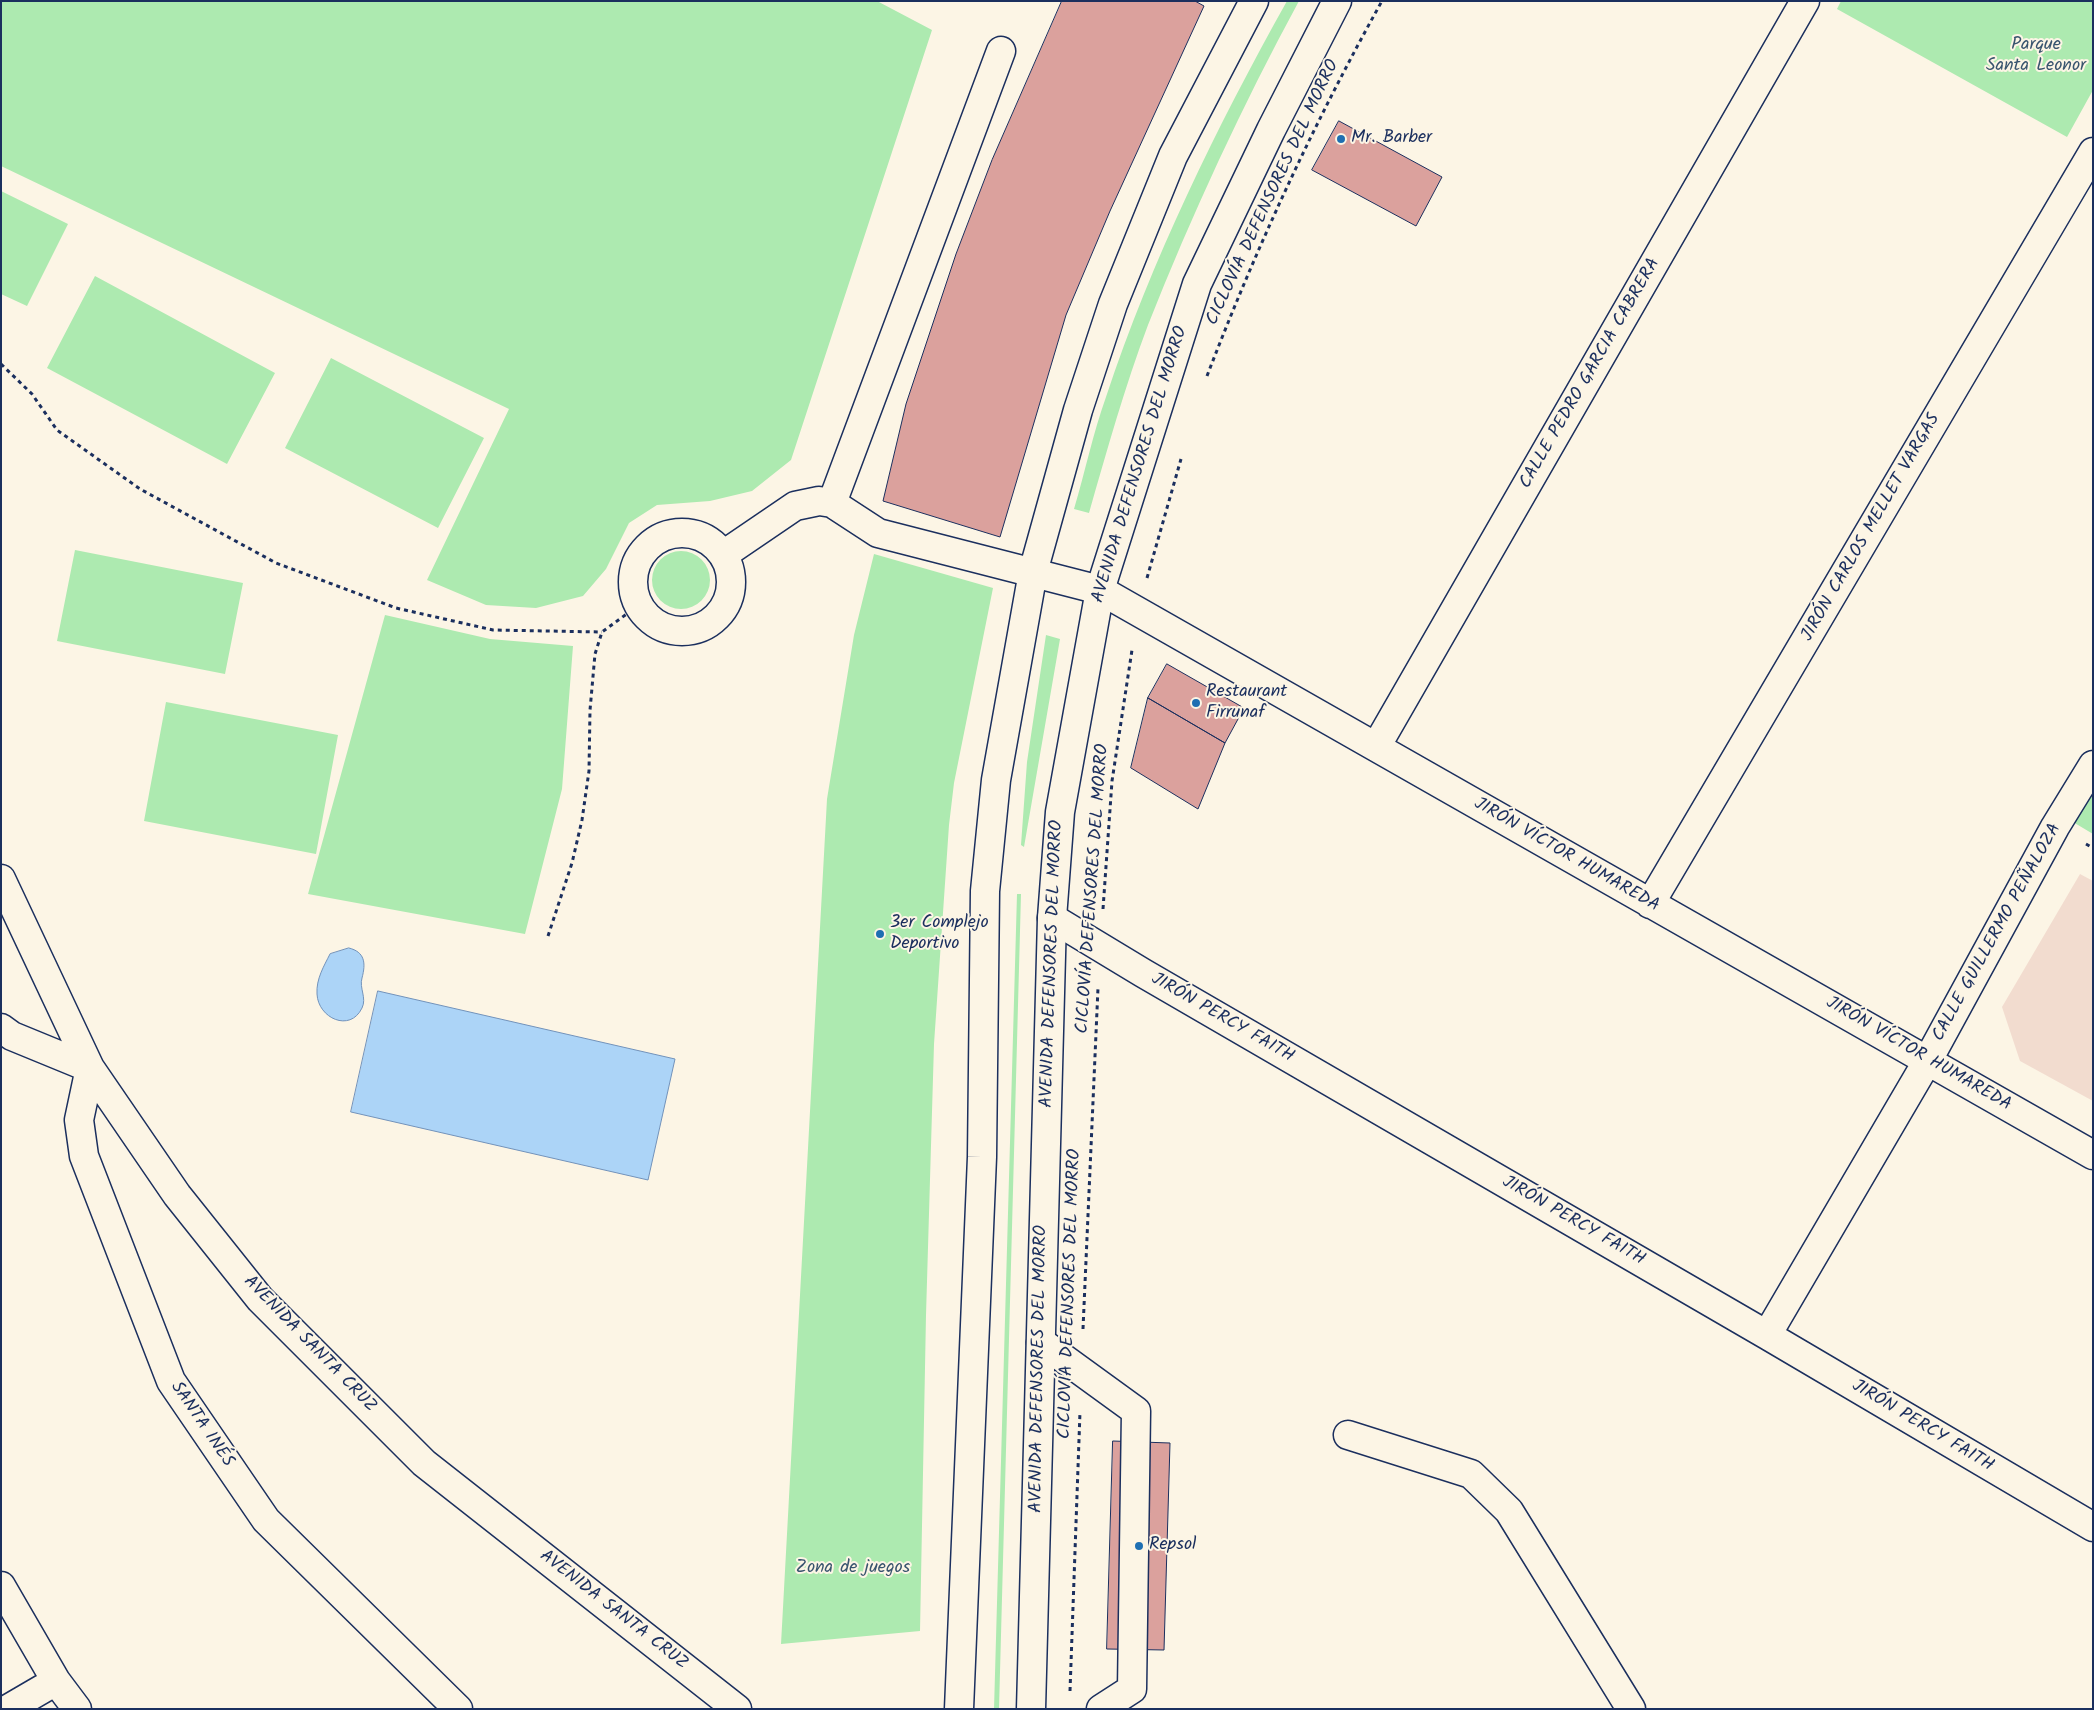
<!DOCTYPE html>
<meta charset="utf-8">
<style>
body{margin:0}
#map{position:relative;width:2094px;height:1710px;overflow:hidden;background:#fcf5e5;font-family:Kalam,sans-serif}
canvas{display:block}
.frame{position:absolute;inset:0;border:2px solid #1b2f5e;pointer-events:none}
</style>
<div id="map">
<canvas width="2094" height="1710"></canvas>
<div class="frame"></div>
</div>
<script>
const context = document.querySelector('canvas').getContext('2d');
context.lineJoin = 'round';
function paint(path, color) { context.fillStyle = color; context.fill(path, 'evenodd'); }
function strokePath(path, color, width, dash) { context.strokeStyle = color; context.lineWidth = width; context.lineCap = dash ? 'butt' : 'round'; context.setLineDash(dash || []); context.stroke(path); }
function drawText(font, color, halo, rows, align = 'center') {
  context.font = font + ' Kalam,sans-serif'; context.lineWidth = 4; context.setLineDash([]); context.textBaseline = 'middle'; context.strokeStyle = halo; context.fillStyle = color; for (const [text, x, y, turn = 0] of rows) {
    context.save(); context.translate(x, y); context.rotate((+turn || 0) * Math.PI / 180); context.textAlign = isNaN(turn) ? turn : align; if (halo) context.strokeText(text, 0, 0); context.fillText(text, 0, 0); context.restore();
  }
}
const built = new Path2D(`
 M2080 874 2093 881V1101L2020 1061 2002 1007Z`);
const green = new Path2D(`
 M1 1H877L932 30 791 460 752 491 710 501 657 505 629 523 606 569 583 596 536 608 486 605 427 580 509 409 1 166Z
 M1287 1H1299C1242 106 1192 214 1148 325 1125 386 1107 450 1089 513L1074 509C1085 472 1093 433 1106 397 1152 259 1216 128 1287 1Z
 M1841 1H2093V90L2067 137 1837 9Z
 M1 191 68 224 27 306 1 294Z
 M95 276 275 373 227 464 47 368Z
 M331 358 484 438 438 528 285 448Z
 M75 550 243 583 225 674 57 641Z
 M652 580a29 29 0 1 1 58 0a29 29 0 1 1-58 0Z
 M874 554 993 588 954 783 949 825 934 1044 926 1315 920 1631 781 1644 827 799 854 635Z
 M385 615 490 639 573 646 562 789 525 934 308 894Z
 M1046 635 1060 639 1024 847 1021 845 1027 762Z
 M166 702 338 735 316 854 144 821Z
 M2093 789V834L2073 822Z
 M1017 894H1021L999 1709H994Z`);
const water = new Path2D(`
 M349 948C365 952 366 963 362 978 359 988 367 998 362 1008 350 1033 318 1018 317 994 316 979 324 966 330 954Z
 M378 991 675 1059 648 1180 351 1112Z`);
const building = new Path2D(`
 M1062 1H1195L1204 6 1110 211 1066 315 1000 537 883 501 906 404 956 254 992 160Z
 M1339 121 1442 177 1416 226 1312 170Z
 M1167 664 1244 708 1225 743 1148 698Z
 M1148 698 1225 743 1198 809 1131 768Z
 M1113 1441 1170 1443 1164 1650 1107 1649Z`);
const path = new Path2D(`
 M1 364 32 394 57 430 140 489 276 563 396 608 493 630 602 632
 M1207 376C1256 248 1315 121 1382 1
 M1147 578 1181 459
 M2086 844 2093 848
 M1103 909 1112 781 1132 650
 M548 936 572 863 582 820 589 771 590 710 595 654 602 632 639 605
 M1083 1329 1098 988
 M1070 1691 1080 1412`);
const minor = new Path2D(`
 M832 503 1001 51
 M633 582a49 49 0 1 1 98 0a49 49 0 1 1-98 0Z
 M723 555 795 506 819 501 832 503 878 533 1100 590 2093 1155
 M1376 747 1805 1
 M1 879 90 1068 177 1195 260 1299 424 1463 737 1709
 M1650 904 2093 152
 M1052 918 1143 973 1767 1335 2093 1527
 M1 1028 12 1036 90 1068 79 1120 84 1156 171 1381 266 1520 458 1709
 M1767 1335 1928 1060 2055 827 2093 765
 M1041 1342 1136 1411 1132 1689 1101 1709
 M1348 1435 1471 1474 1509 1511 1631 1709
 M1 1586 56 1681 77 1709
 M8 1709 56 1681`);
const major = new Path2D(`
 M959 1709 982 1157 985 891 996 780 1033 572 1078 410 1113 304 1173 156 1254 1
 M1031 1709 1052 918 1060 812 1100 590 1197 284 1271 130 1337 1`);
const markers = [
 [1341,139,5,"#1f6fb2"],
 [1196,703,5,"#1f6fb2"],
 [880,934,5,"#1f6fb2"],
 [1139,1546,5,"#1f6fb2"]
];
const parkNames = [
 ["Parque",2036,46],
 ["Santa Leonor",2036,67],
 ["Zona de juegos",853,1569]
];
const poiNames = [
 ["Mr. Barber",1351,139],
 ["Restaurant",1206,693],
 ["Firrunaf",1206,714],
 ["3er Complejo",890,924],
 ["Deportivo",890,945],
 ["Repsol",1149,1546]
];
const streetNames = [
 ["CICLOVÍA DEFENSORES DEL MORRO",1274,193,-65],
 ["CALLE PEDRO GARCIA CABRERA",1591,374,-60],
 ["AVENIDA DEFENSORES DEL MORRO",1141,465,-73],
 ["JIRÓN CARLOS MELLET VARGAS",1872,528,-60],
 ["JIRÓN VÍCTOR HUMAREDA",1566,856,30],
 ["CICLOVÍA DEFENSORES DEL MORRO",1094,889,-86],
 ["CALLE GUILLERMO PEÑALOZA",1998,933,-61],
 ["AVENIDA DEFENSORES DEL MORRO",1053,964,-88],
 ["JIRÓN PERCY FAITH",1222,1019,30],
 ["JIRÓN VÍCTOR HUMAREDA",1918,1055,30],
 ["JIRÓN PERCY FAITH",1573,1222,30],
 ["CICLOVÍA DEFENSORES DEL MORRO",1071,1294,-88],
 ["AVENIDA SANTA CRUZ",309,1345,46],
 ["AVENIDA DEFENSORES DEL MORRO",1040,1369,-89],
 ["SANTA INÉS",201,1425,56],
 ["JIRÓN PERCY FAITH",1922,1427,31],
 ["AVENIDA SANTA CRUZ",613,1611,38]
];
paint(built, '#f2dccf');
paint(green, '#adeab0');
paint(water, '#acd4f7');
strokePath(water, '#7292ba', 1);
paint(building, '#dba19d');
strokePath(building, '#1b2f5e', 1);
strokePath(minor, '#1b2f5e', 31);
strokePath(major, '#1b2f5e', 31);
strokePath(path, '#1b2f5e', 3, [4, 4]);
strokePath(minor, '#fcf5e5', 28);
strokePath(major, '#fcf5e5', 28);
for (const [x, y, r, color] of markers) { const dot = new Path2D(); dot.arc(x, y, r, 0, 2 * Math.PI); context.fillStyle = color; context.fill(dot); strokePath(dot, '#fcf5e5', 2); }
drawText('18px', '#38546e', '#fcf5e5', parkNames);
drawText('18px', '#1b2f5e', '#fcf5e5', poiNames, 'left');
drawText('18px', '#1b2f5e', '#fcf5e5', streetNames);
</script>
